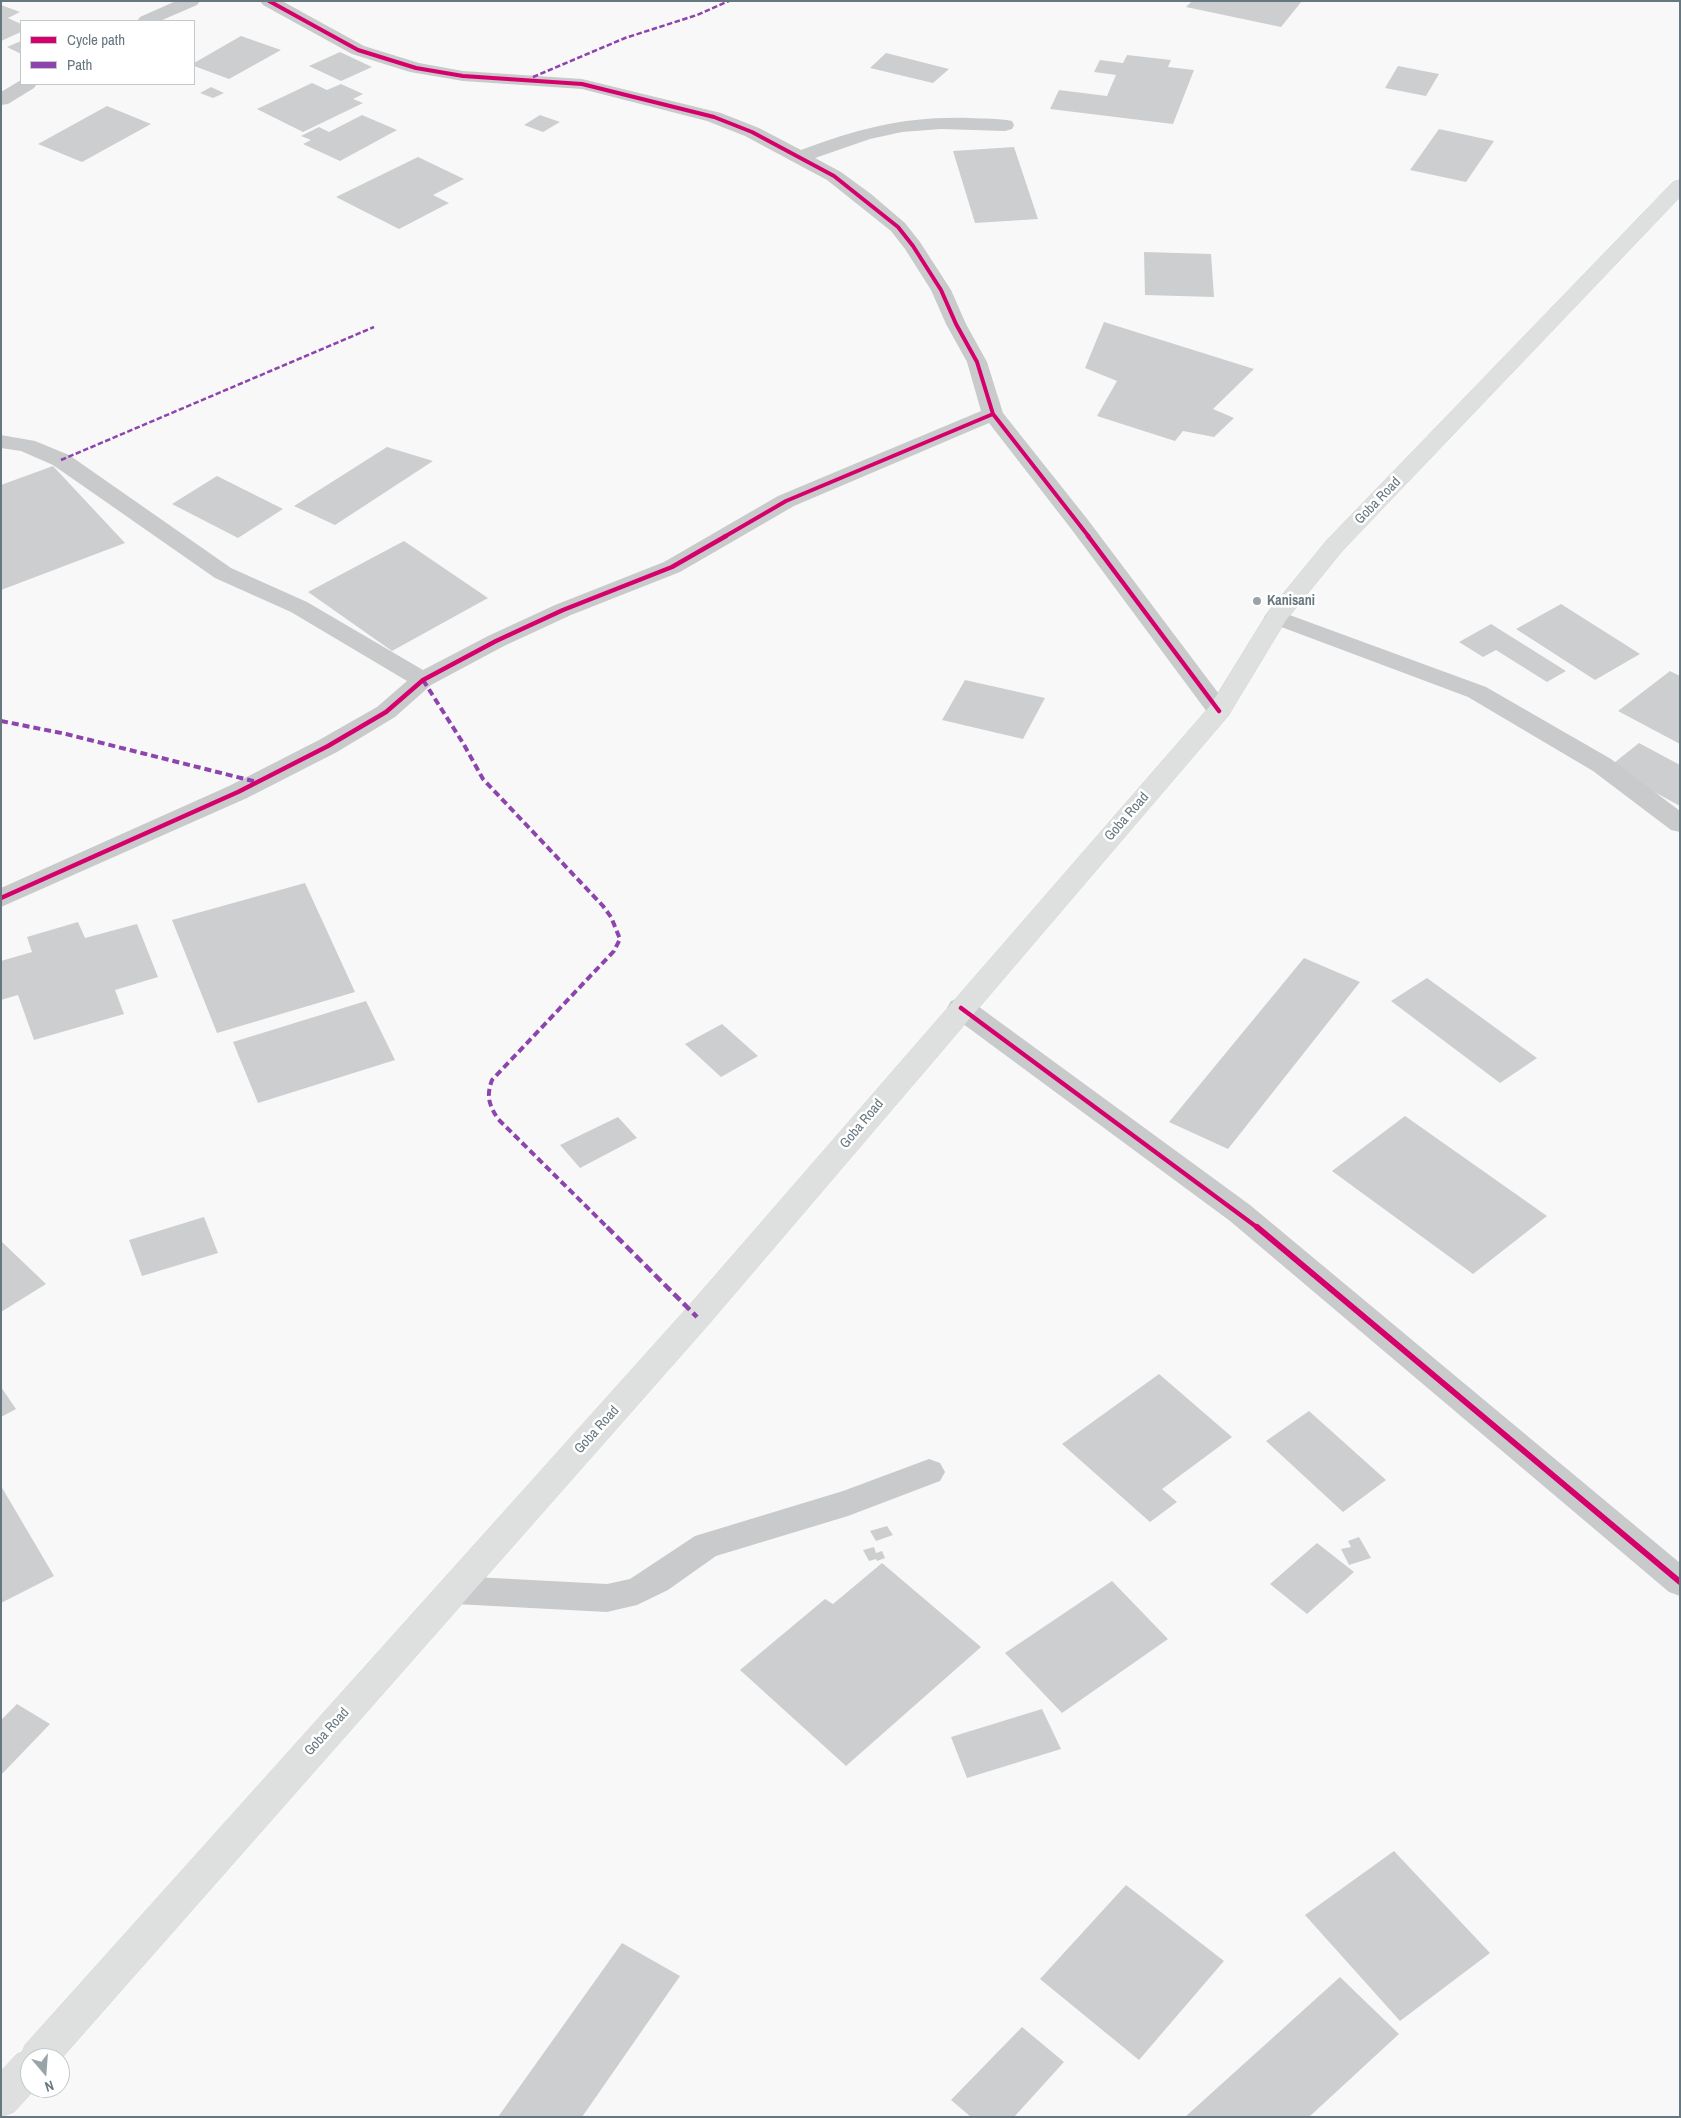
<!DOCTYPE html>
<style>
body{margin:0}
#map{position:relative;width:1681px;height:2118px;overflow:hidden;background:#f8f8f8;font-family:"Archivo Narrow",sans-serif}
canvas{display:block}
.frame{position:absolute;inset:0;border:2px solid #66777f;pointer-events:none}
.legend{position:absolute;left:20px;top:20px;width:175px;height:65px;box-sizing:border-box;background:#fff;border:1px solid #c2c9cc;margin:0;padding:6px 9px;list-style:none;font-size:15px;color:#66777f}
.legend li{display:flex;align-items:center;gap:10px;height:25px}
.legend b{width:25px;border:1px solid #c2c9cc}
.north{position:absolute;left:20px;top:2048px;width:50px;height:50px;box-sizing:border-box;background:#fff;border:1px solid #c2c9cc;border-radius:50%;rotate:162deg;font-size:14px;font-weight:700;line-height:20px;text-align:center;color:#66777f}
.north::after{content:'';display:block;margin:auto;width:18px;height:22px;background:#99a4a9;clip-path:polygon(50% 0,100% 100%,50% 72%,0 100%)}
</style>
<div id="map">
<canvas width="1681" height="2118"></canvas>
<div class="frame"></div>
<ul class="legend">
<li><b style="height:6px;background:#d6006c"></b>Cycle path</li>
<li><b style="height:6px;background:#8e44ad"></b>Path</li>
</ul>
<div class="north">N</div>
</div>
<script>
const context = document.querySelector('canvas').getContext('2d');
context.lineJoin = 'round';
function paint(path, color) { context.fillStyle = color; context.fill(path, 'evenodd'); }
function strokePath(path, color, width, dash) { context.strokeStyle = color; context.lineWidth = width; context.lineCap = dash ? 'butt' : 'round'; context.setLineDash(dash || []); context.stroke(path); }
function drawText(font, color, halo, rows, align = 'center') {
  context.font = font + ' "Archivo Narrow",sans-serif'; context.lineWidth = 5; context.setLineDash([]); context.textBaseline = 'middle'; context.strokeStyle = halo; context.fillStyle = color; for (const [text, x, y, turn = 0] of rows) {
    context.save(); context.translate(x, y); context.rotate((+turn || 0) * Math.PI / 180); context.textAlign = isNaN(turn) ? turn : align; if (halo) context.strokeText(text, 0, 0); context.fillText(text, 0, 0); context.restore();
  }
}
const building = new Path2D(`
 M1192 1H1302L1281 27 1186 7Z
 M1 5 20 12 8 18 21 24V32L1 41Z
 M241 36 281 50 229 79 194 66V63Z
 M21 41V54L7 47Z
 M340 52 372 67 341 81 309 66Z
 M886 53 949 69 933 83 870 68Z
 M1127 55 1171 60 1168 67 1194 70 1173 124 1050 109 1059 90 1107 96 1116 75 1094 72 1100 60 1123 63Z
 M1398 66 1439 74 1426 96 1385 88Z
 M312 83 327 90 341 84 363 94 353 99 363 103 303 132 257 109Z
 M211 87 224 93 213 98 200 93Z
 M107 106 151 124 82 162 38 144Z
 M362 115 397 130 340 161 303 144 311 140 301 136 319 127 329 132Z
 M540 115 560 122 543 132 524 125Z
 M1439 129 1494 141 1466 182 1410 170Z
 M1014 147 1038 219 975 223 953 151Z
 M418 157 464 179 433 195 449 203 399 229 336 197Z
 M1144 252 1211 254 1214 297 1145 295Z
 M1104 322 1254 369 1213 409 1234 418 1214 437 1183 431 1175 441 1097 416 1117 381 1085 368Z
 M387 447 433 461 335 525 294 506Z
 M53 466 125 543 1 590V485Z
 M217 476 283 509 238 538 172 504Z
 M404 541 488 598 392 651 308 592Z
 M1561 604 1640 654 1595 680 1516 629Z
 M1491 624 1566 671 1547 682 1496 650 1483 657 1459 642Z
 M1670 671 1680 676V744L1618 711Z
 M965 680 1045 698 1023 739 942 720Z
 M1639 743 1680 765V806L1609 767Z
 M305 883 355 992 217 1033 172 920Z
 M78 922 85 938 137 924 158 977 115 990 124 1014 34 1040 18 995 1 1000V961L32 952 27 937Z
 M1304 958 1360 982 1228 1149 1169 1122Z
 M1427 978 1537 1058 1500 1083 1391 1001Z
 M366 1001 395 1060 258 1103 233 1042Z
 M722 1024 758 1056 721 1077 685 1044Z
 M1405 1116 1547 1216 1473 1274 1332 1171Z
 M618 1117 637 1138 580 1168 560 1145Z
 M204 1217 218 1253 142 1276 129 1240Z
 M1 1241 46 1284 1 1312Z
 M1159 1374 1232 1437 1162 1489 1177 1502 1150 1522 1062 1444Z
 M1 1387 16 1409 1 1417Z
 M1309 1411 1386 1480 1343 1512 1266 1441Z
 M1 1486 54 1576 1 1603Z
 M887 1526 893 1535 876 1541 870 1531Z
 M1359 1537 1371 1558 1349 1565 1341 1549 1351 1547 1348 1541Z
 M1317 1543 1354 1572 1307 1614 1270 1584Z
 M874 1547 876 1553 882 1551 885 1558 877 1561 876 1559 869 1561 863 1550Z
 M882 1563 981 1647 846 1766 740 1670 825 1599 833 1604Z
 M1112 1581 1168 1639 1062 1713 1005 1653Z
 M17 1704 50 1724 1 1775V1720Z
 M1042 1709 1061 1749 967 1778 951 1737Z
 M1394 1851 1490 1953 1400 2021 1305 1915Z
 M1126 1885 1224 1961 1139 2060 1040 1979Z
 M622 1943 680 1976 582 2117H498Z
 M1340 1977 1399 2034 1309 2117H1185Z
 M1022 2027 1064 2062 1014 2117H971L951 2100Z`);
const minor = new Path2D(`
 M176 1H200L197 5 160 21H137L140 17Z
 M260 1H282L364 46 419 63 463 71 582 79 721 113 759 128 801 150C860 128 906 116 970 118 983 119 998 118 1012 121L1014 125 1012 129 1005 131 941 129 902 132 870 139 815 158 841 172 871 194 905 223 920 242 951 290 966 324 987 362 1003 413 1088 520 1228 706 1231 711 1228 716 1219 719 1210 716 1072 530 989 423 794 506 680 572 571 615 504 646 431 685 395 717 337 752 247 798 1 907V888L229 786 319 740 377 707 407 681 291 612 215 578 53 465 21 451 1 448V435L35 441 69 455 231 568 307 602 423 670 488 636 555 605 664 562 778 496 981 411 967 362 946 324 931 290 905 249 891 231 827 180 745 136 707 121 582 89 463 81 410 72 352 54 263 5Z
 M21 80V84H37L34 88 8 104 1 105V92Z
 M1276 610 1486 687 1611 759 1680 811V832L1671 830 1593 771 1468 697 1268 622 1264 617 1268 612Z
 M961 998 971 1001 1250 1205 1680 1563V1596L1669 1592 1230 1221 951 1015 947 1008 951 1001Z
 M929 1459 940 1463 945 1472 940 1481 848 1516 716 1556 668 1590 637 1605 607 1612 455 1604 444 1600 439 1590 444 1580 455 1576 607 1584 630 1579 695 1536 843 1491Z`);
const major = new Path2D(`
 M1680 180V197L1343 550 1286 620 1228 716 708 1325 60 2060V2058H30V2088H36L14 2112 1 2117V2071L17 2054 22 2052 25 2045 686 1309 1210 706 1268 612 1327 540 1673 182Z`);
const quietFar2 = new Path2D(`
 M533 77 625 38 697 15 729 1
 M61 460 374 327`);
const quietFar1 = new Path2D(`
 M423 680 463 743 483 779 603 906 611 917 620 939 614 951 492 1080C486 1096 489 1105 498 1119L608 1228
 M1 721 66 734 257 782`);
const quiet = new Path2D(`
 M607 1227 697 1317`);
const cyclewayFar2 = new Path2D(`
 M269 1 358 50 416 68 463 76 582 84 714 117 752 132 834 176 898 227 913 246 941 290 956 324 977 362 993 414 1089 537
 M724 537 786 501 993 414`);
const cyclewayFar1 = new Path2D(`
 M1088 536 1219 711
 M1 898 238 792 328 746 386 712 423 680 496 641 563 610 672 567 726 536
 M961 1008 1258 1228`);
const cycleway = new Path2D(`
 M1257 1227 1680 1582`);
const markers = [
 [1257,601,5,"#99a4a9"]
];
const streetNames = [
 ["Goba Road",1378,501,-46],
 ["Goba Road",1127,817,-49],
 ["Goba Road",862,1124,-50],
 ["Goba Road",597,1430,-48],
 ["Goba Road",327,1732,-48]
];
const poiNames = [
 ["Kanisani",1267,601]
];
paint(building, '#cdcecf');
strokePath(major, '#d3d4d5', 1);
paint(minor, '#c9cacb');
paint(major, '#dedfdf');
strokePath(quietFar2, '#8e44ad', 2.5, [5.5, 2.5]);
strokePath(quietFar1, '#8e44ad', 4, [7, 4]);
strokePath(quiet, '#8e44ad', 4.5, [9, 4.5]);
strokePath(cyclewayFar2, '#d6006c', 4);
strokePath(cyclewayFar1, '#d6006c', 4.5);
strokePath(cycleway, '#d6006c', 6);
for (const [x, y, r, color] of markers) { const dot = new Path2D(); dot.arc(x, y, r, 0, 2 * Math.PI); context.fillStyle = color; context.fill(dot); strokePath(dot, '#fff', 2); }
drawText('14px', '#66777f', '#fff', streetNames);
drawText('bold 14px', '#66777f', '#fff', poiNames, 'left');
</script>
